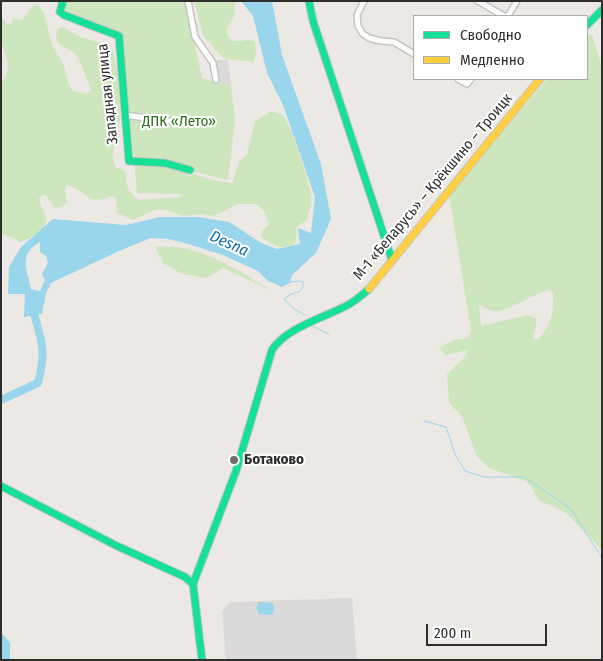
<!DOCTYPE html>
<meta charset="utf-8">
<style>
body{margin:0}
#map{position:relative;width:603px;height:661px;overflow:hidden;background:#ece8e4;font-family:"Fira Sans Condensed",sans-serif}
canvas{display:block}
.frame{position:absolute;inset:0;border:2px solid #2e2e2e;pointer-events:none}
.legend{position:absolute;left:413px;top:15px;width:175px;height:65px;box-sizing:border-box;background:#fff;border:1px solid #ababab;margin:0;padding:6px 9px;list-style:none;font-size:15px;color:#2e2e2e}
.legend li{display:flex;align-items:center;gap:10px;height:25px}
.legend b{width:25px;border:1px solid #ababab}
.scale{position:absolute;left:426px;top:624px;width:121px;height:22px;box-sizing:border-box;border:2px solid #2e2e2e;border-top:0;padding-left:6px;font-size:15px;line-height:18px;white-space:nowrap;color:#2e2e2e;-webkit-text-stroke:4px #fff;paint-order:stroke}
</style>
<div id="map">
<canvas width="603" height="661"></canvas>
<div class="frame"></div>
<ul class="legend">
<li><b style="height:6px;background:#16e098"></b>Свободно</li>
<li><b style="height:6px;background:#ffcf43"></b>Медленно</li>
</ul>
<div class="scale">200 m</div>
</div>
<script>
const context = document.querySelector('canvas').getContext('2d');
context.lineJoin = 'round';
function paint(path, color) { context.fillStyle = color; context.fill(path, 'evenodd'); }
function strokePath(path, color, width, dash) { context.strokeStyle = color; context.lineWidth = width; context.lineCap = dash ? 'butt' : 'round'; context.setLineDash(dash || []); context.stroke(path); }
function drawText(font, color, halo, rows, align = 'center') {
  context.font = font + ' "Fira Sans Condensed",sans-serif'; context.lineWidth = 4; context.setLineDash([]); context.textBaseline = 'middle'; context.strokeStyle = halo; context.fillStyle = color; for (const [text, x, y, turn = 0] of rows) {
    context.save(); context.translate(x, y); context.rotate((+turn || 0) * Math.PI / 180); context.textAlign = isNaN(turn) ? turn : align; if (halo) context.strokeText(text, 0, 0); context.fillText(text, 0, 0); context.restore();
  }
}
const industrial = new Path2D(`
 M216 60H228L231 86 219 84Z
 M352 598 357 660H226L222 611 230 602Z`);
const green = new Path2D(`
 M68 1H185L202 78 231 86 235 118 228 180 190 171 189 176 194 174 212 180 232 183 239 162 247 154 255 121 270 112C276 112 281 113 284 117 292 128 310 183 311 196 312 204 309 212 307 220L297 227 295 245C282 250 271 245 261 236L262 231 269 224 264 211 256 204H237L221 213 212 216 202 214 184 216 166 210 157 209 133 220 117 213 116 198 112 196C87 207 87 190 67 185L65 189 67 203C63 206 60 208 54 207L46 195H41L39 199C40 204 43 209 45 214 51 228 32 237 21 242L1 233V83C14 68 6 56 1 41 0 35 1 24 1 17L8 25 12 23 13 18 22 20 34 5H38L44 13 52 44 64 66 68 83 73 91 88 94 91 89C86 79 83 66 77 56 70 45 50 49 58 28L62 27 83 38 106 44 112 49C118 64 120 100 120 116 120 130 108 152 116 167 131 172 124 173 127 185 129 190 133 195 136 199L140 200 179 197 183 194 137 193 122 34 65 10Z
 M194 1H234L235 14 226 30C232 51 243 35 255 42L256 53 254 62 226 59 220 55 203 35Z
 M592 34 602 68V550L567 514 553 506 539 501 531 486 525 481 489 468 477 457 463 419 459 412 453 408 449 402 447 374 464 358 468 350 445 355 439 348 454 340 469 338 471 330 450 201 448 195 450 191 455 189 547 79H587V35ZM548 290 553 293C554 312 552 324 538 339H533L537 319 528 315 481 326 479 304C485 308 490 312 497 311 509 311 533 294 548 290Z
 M155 246C164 247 174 246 182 248 215 254 245 274 272 291L224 268 206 278 182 274 163 263Z`);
const water = new Path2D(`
 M241 1H272L282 55 321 164 331 219 316 253 292 275 290 283 282 287 268 281 258 271 223 255 185 243 168 239 151 238 119 251 51 283 46 293 42 314 24 317 25 294H8L9 267 21 247 53 219 126 225 160 217H198L229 222 261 243 277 249 300 244 298 228 311 233 315 197 283 105 267 73 253 16ZM40 242V252L46 256 48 263 42 274 45 280 40 291 31 289C27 270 18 254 40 242Z
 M259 602 272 603C275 607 275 611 271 615L259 614 256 608Z`);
const stream = new Path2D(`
 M289 282 300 281 303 282V287L299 292 291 294 284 299 293 308 305 315
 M312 326 329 334
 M424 421 446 427 455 454 465 471 485 477H524L570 508 602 558`);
const river = new Path2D(`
 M1 400 38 383C46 351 43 345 34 314L38 306
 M1 638 6 644V660`);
const street = new Path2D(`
 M188 1 195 37 213 63 216 80
 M364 1 357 15 358 26 363 34 369 38 381 41 394 42 414 54
 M478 1 504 16
 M508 16 517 1
 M458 79 467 84 471 79
 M125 115 166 121H188L205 123`);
const fast = new Path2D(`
 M63 1 60 12 64 15 119 36 129 161 165 163 190 170
 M309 1 313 21 392 260
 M587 25 602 10
 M1 486 115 545 185 577 193 584
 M202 660 193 584 236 471 272 350C286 328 323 318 346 306 354 302 362 295 369 289`);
const slow = new Path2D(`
 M369 289 540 79`);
const markers = [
 [234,460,5,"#706f6e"]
];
const streetNames = [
 ["Западная улица",108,94,-96],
 ["М-1 «Беларусь» – Крёкшино – Троицк",433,187,-50]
];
const parkNames = [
 ["ДПК «Лето»",179,122]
];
const poiNames = [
 ["Ботаково",244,460]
];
const waterNames = [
 ["Desna",229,244,24]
];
paint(industrial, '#dcd9db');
paint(green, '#cee6be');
paint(water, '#99d6ec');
strokePath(stream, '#99d6ec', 1);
strokePath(river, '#99d6ec', 8);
strokePath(street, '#c5c4c5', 8);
strokePath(fast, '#c5c4c5', 9);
strokePath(slow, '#c5c4c5', 9);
strokePath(street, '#fcfcfb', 5);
strokePath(fast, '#16e098', 7);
strokePath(slow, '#ffcf43', 7);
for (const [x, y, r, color] of markers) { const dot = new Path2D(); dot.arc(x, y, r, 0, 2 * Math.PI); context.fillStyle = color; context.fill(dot); strokePath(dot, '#fff', 2); }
drawText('15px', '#2e2e2e', '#fff', streetNames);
drawText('15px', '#2c6e1b', '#fff', parkNames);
drawText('bold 15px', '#2e2e2e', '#fff', poiNames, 'left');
drawText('italic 16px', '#0d6fa3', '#fff', waterNames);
</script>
